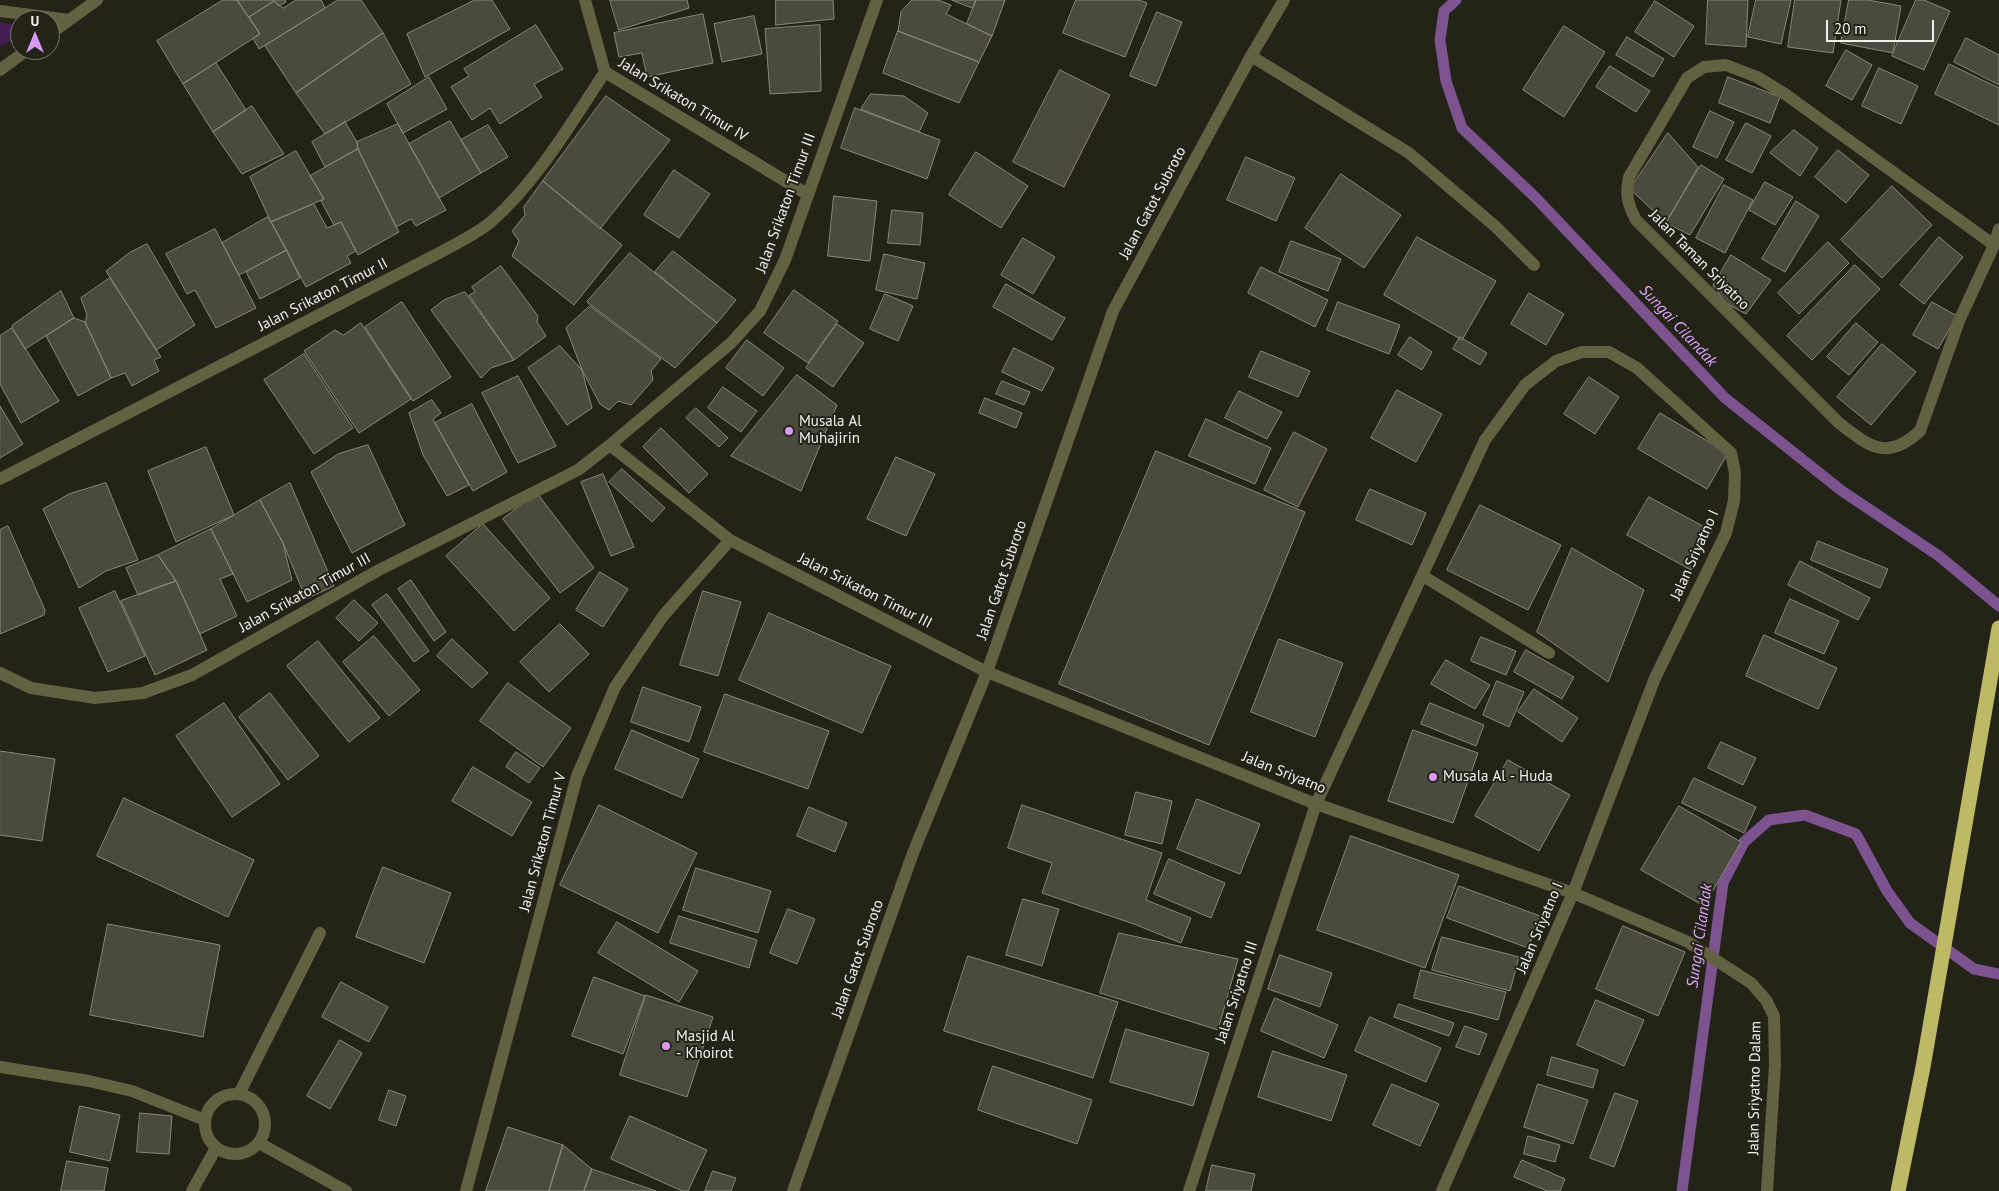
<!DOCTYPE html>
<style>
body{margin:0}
#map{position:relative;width:1999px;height:1191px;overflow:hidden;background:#232318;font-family:"PT Sans",sans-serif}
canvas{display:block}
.north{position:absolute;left:10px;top:10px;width:50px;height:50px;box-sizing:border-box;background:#232318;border:1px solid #76766c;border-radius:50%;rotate:0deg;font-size:14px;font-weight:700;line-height:20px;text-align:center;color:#f2f2eb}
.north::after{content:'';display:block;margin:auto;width:18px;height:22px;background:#d99af7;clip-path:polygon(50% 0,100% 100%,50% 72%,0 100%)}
.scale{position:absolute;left:1826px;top:20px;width:108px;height:22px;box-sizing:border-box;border:2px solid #f2f2eb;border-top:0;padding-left:6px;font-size:15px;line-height:18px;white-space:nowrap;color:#f2f2eb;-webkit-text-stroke:4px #232318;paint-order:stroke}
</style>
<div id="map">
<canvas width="1999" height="1191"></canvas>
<div class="north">U</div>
<div class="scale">20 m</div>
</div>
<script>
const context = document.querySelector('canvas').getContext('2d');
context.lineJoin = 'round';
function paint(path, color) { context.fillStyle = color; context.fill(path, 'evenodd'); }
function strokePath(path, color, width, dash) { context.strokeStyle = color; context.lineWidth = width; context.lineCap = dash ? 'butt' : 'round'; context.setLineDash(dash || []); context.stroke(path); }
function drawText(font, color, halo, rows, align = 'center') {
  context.font = font + ' "PT Sans",sans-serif'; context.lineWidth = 4; context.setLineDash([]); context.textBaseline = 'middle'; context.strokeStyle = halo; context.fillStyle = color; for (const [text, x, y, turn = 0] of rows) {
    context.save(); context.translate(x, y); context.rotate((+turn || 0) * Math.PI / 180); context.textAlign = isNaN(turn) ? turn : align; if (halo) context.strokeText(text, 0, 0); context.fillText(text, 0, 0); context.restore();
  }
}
const green = new Path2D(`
 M0 22 20 26V35L0 47Z`);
const stream = new Path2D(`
 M1456 0 1444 11 1440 40 1446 81 1462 128 1536 198 1725 398 1842 491 1939 556 1999 606
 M1682 1191 1723 883 1744 842 1769 820 1805 815 1856 834 1887 891 1910 923 1974 969 1999 974`);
const building = new Path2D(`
 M223 0H237L260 34 183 84 157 41Z
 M237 0H285L286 2 279 6 274 1 249 17Z
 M296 0H321L325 8 259 49 253 38 260 34 249 17 274 1 283 8Z
 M338 0H361L383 33 296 93 265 46Z
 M475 0H492L510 29 425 77 407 34Z
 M610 0H687L689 8 619 30Z
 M776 0H833L834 19 776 25Z
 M912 0H938L951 5 946 14 992 36 979 62 898 31 901 12Z
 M952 0H976L973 8Z
 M976 0H1005L992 36 967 24Z
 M1076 0H1139L1147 3 1125 57 1063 33Z
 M1708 0H1748L1746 47 1706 44Z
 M1756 0H1791L1781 44 1748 37Z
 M1795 0H1841L1833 53 1788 47Z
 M1849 0H1868L1901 6 1893 53 1841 43Z
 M1916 0H1924L1950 11 1924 70 1892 56Z
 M1655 1 1694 26 1674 57 1635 32Z
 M1157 12 1182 22 1156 86 1130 76Z
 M703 14 713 63 647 77 642 53 619 57 614 33Z
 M754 16 762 54 722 62 714 24Z
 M536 25 563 69 534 84 542 97 500 124 490 108 472 120 451 87 469 76 464 69Z
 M820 25 821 91 770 94 765 29Z
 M1564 26 1605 52 1564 117 1523 90Z
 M898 31 979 62 959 103 883 73Z
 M383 33 411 84 325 134 296 93Z
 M1627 37 1664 59 1653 77 1616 55Z
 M1966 38 1999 55V85L1954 62Z
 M1846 50 1872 65 1852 100 1826 86Z
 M216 63 246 110 213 132 183 84Z
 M1949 64 1999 88V125L1935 94Z
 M1610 66 1650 91 1636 112 1596 87Z
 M1879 68 1918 86 1901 124 1862 106Z
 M1060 70 1110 95 1064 187 1013 162Z
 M429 77 447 109 403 133 387 104Z
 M1728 77 1780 97 1770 123 1719 103Z
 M871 94 904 96 928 113 919 132 861 109Z
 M606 96 670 140 600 229 543 181Z
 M252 106 284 154 242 174 213 132Z
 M855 108 940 140 927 179 841 148Z
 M1710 111 1734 122 1717 158 1693 147Z
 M450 121 481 173 439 198 409 144Z
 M345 122 357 142 358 149 325 167 312 142Z
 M1746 123 1771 136 1752 173 1726 160Z
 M398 124 446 210 416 226 411 219 396 227 358 149 357 142Z
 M488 125 508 157 481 173 461 140Z
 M1794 130 1818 148 1800 176 1770 153Z
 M1668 133 1698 167 1666 223 1630 189Z
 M358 149 399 232 358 255 341 222 334 225 321 201 324 199 310 176Z
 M1838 150 1869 175 1846 203 1815 177Z
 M296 151 324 199 271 222 250 177Z
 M976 152 1028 186 1001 228 949 195Z
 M1246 157 1295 178 1276 221 1227 200Z
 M1701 165 1724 179 1690 235 1666 223Z
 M674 170 710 194 679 238 644 215Z
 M1341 174 1401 215 1364 268 1305 228Z
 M543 181 622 245 574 305 512 256 519 241 512 231 525 215 524 207Z
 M1765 182 1793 197 1775 225 1749 210Z
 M1724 185 1753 200 1725 253 1696 238Z
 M1892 186 1932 225 1882 278 1841 240Z
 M834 196 877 201 870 261 828 256Z
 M1796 201 1819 216 1785 272 1762 259Z
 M314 204 327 228 341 222 356 251 347 256 351 263 306 287 271 222Z
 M892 210 923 213 920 245 888 243Z
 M268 217 287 250 239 275 222 243Z
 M215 229 256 308 216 328 195 290 187 294 166 254Z
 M1417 237 1496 281 1462 340 1384 295Z
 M1939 237 1963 257 1924 304 1900 285Z
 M1023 238 1055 257 1033 294 1001 275Z
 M1291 241 1341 259 1328 291 1279 272Z
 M1828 242 1849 263 1799 314 1778 293Z
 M147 244 195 325 156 350 106 271 129 253Z
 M287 250 300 278 260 299 246 272Z
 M673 251 736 300 717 323 655 272Z
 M630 253 717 323 675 368 587 302Z
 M884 254 925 263 917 299 876 290Z
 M1731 255 1771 280 1746 314 1726 303 1713 286Z
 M1855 265 1880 289 1812 360 1787 336Z
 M501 266 538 316 537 322 546 336 514 360 469 295 475 292 472 287Z
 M1261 267 1328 300 1315 327 1248 293Z
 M110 278 161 357 154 360 159 371 132 386 125 373 111 378 85 322 87 315 81 298Z
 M1006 284 1065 318 1052 340 993 307Z
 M794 290 838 321 808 363 764 333Z
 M61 291 74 318 25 349 12 328 13 325Z
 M465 292 514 360 491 368 481 378 431 310 444 300Z
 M1529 293 1564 314 1546 345 1511 324Z
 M885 294 913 306 898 341 870 329Z
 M402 302 451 377 413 401 365 327Z
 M1338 302 1400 325 1389 354 1327 330Z
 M1932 302 1957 316 1938 349 1913 335Z
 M590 306 661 359 651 371 653 380 631 405 618 401 609 410 600 404 582 370 566 328Z
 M74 318 85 322 111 378 78 396 46 336Z
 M361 323 411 399 359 433 304 351 335 330 343 335Z
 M1856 323 1878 342 1849 375 1827 357Z
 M837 324 864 343 833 387 806 368Z
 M12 328 59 401 21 423 0 384V336Z
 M1410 337 1432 352 1422 370 1398 355Z
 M1460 337 1487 353 1480 365 1453 349Z
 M747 340 784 368 763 396 726 368Z
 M1882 344 1916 372 1871 425 1837 397Z
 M560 346 582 370 592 408 567 425 528 368Z
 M1014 348 1054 368 1042 391 1002 372Z
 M1261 351 1310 371 1298 397 1249 377Z
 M304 354 353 428 314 454 264 380Z
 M797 375 837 405 801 491 731 456Z
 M518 376 556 446 518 463 482 393Z
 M1589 377 1619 397 1595 434 1564 414Z
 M1002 381 1030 392 1024 405 996 394Z
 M723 387 757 411 741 432 708 408Z
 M1397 390 1442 414 1416 462 1371 438Z
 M1239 391 1282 412 1267 439 1225 418Z
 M985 398 1022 413 1016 428 979 413Z
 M432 400 441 413 433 419 435 423 469 485 447 496 423 455 409 413Z
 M472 404 507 472 473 491 435 423Z
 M0 406 23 444 0 458Z
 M696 408 728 438 719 447 686 418Z
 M1660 413 1728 453 1707 489 1638 449Z
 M1206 419 1271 448 1255 484 1189 456Z
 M661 428 708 474 689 493 643 447Z
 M1294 432 1327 449 1298 507 1264 490Z
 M368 445 405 525 352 553 311 472 338 454Z
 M206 447 234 515 176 542 148 471Z
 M1156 451 1305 512 1209 745 1059 684Z
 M896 457 935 474 906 536 867 519Z
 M622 469 665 508 652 522 609 482Z
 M603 474 634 547 611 556 581 482Z
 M106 483 138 560 106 571 79 588 43 509 69 494Z
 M290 483 334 586 306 599 283 543 260 500Z
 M1370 489 1426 513 1412 545 1356 520Z
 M537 493 594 568 560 593 503 519Z
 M1649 497 1712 531 1691 570 1627 535Z
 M260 500 283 543 292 580 247 602 211 529Z
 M1480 505 1561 545 1528 610 1447 570Z
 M483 524 550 598 514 631 446 556Z
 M8 526 45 610 44 615 0 634V530Z
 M211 529 233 574 220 579 237 616 200 634 176 581 158 555Z
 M1818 541 1888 569 1880 588 1811 560Z
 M1572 548 1644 590 1608 682 1537 632Z
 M158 555 176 581 138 595 126 568Z
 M1800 561 1870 598 1858 620 1788 585Z
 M600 572 628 589 603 627 576 610Z
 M411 580 446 632 434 641 398 589Z
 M176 581 207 650 155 675 121 601Z
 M115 591 145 656 108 672 79 608Z
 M703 591 741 602 718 676 680 665Z
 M387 594 429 651 414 662 372 605Z
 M1790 599 1839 621 1824 654 1775 633Z
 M354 600 378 623 359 641 336 618Z
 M769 613 891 666 862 733 739 680Z
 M560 624 589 654 549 692 520 662Z
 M1764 635 1837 668 1818 709 1746 676Z
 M374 636 420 690 389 716 343 662Z
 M1481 637 1516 651 1506 675 1471 661Z
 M452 639 488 673 472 688 437 656Z
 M1279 639 1343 663 1315 737 1251 712Z
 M318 641 380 718 349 742 287 666Z
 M1526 650 1574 677 1562 699 1514 672Z
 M1446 660 1490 685 1475 709 1431 684Z
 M1497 681 1524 692 1509 727 1483 715Z
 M508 683 571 728 543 767 480 721Z
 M643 687 701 707 689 742 631 722Z
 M1534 689 1578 718 1562 742 1518 712Z
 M270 693 319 756 288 780 239 717Z
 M725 694 829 731 808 789 704 752Z
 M224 703 280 784 232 817 176 736Z
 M1430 703 1484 725 1476 746 1421 724Z
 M632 730 699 759 682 798 615 769Z
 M1413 730 1478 753 1453 823 1388 801Z
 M1721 742 1756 758 1743 785 1708 768Z
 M0 751 55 759 42 841 0 835Z
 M516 752 540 768 529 783 506 767Z
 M1508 760 1570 795 1539 851 1475 816Z
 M473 767 532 802 512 836 452 801Z
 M1694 778 1756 807 1744 833 1682 803Z
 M1136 792 1172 801 1162 844 1125 835Z
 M124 798 254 860 228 917 97 856Z
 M1197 799 1260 824 1240 874 1177 849Z
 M599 805 697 853 658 933 560 885Z
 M1022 805 1162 853 1146 900 1191 918 1181 943 1134 924 1042 893 1052 863 1008 848Z
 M1679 806 1741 842 1704 906 1641 870Z
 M809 807 847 823 835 852 797 836Z
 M1351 836 1459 875 1425 968 1317 930Z
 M1169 859 1225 883 1211 918 1154 894Z
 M383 867 451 893 424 963 356 937Z
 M696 868 771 891 758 933 683 910Z
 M1459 886 1540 916 1528 948 1447 918Z
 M1023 899 1059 909 1042 966 1006 955Z
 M788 909 815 919 797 964 770 953Z
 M679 916 757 940 749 968 670 943Z
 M617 922 698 971 679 1002 598 953Z
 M108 924 220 945 203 1037 90 1015Z
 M1623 926 1685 952 1658 1016 1596 989Z
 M1119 933 1238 959 1218 1030 1100 993Z
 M1442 937 1519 957 1510 991 1432 970Z
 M1280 955 1332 973 1320 1007 1268 989Z
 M968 956 1118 1002 1093 1078 944 1031Z
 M1421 970 1506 992 1498 1020 1414 998Z
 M594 977 645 996 623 1054 572 1036Z
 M341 982 388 1007 369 1042 322 1017Z
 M646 995 713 1017 687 1097 620 1075Z
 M1275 998 1338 1025 1324 1058 1261 1031Z
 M1596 1000 1644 1020 1624 1066 1577 1045Z
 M1399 1004 1454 1023 1449 1036 1394 1017Z
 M1370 1017 1441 1048 1426 1082 1355 1051Z
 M1465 1026 1487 1034 1479 1055 1456 1047Z
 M1126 1029 1209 1053 1193 1106 1110 1082Z
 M340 1040 362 1053 330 1109 307 1096Z
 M1273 1051 1347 1075 1331 1121 1258 1097Z
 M1552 1057 1598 1070 1593 1088 1547 1075Z
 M993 1066 1092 1100 1077 1144 978 1110Z
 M1392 1084 1439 1104 1420 1146 1373 1125Z
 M1538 1084 1588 1100 1573 1144 1524 1127Z
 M389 1090 406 1096 396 1126 379 1120Z
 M1615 1093 1638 1101 1614 1167 1590 1158Z
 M80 1106 120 1115 110 1161 70 1152Z
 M140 1113 172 1116 169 1154 137 1152Z
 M630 1116 707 1150 688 1191H682L611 1159Z
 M508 1127 563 1145 549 1191H486Z
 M1528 1136 1560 1145 1555 1162 1524 1154Z
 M563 1145 592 1169 584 1191H549Z
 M1522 1160 1565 1179 1560 1191H1547L1514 1177Z
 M67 1161 108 1168 104 1191H61Z
 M1212 1165 1255 1174 1251 1191H1206Z
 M592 1169 656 1191H584Z
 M713 1171 736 1178 731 1191H705Z`);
const minor = new Path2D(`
 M585 0 605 72 807 194
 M0 11 69 20
 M50 34 97 0
 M1251 56 1409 153 1496 227 1534 265
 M0 70 27 50
 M1994 245 1785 94 1757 77 1726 65 1704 67 1687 78 1629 177C1625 194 1628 205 1636 220L1839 423C1869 446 1886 462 1920 431L1959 321 1994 245 1999 229
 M610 445 730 540 987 672 1316 804 1573 893 1688 942 1751 983 1766 1000 1774 1016 1775 1064 1767 1191
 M0 479 443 251C459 242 478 233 492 221 538 180 571 123 605 72
 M1423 576 1549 653
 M0 673 31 688 95 698 143 693 192 675 379 570 578 470 610 445 731 343 760 311 785 260 877 0
 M0 1067 89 1081 132 1091 205 1120
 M239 1094 320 933
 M205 1124a30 30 0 1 1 60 0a30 30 0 1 1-60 0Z
 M259 1143 346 1191
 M192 1191 216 1148
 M466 1191 577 776 615 687 663 616 730 540
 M793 1191 913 853 987 672 1113 311 1251 56 1284 0
 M1189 1191 1316 804 1485 440 1525 385 1556 361 1582 352H1609L1637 368 1731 453 1735 473 1734 501 1726 533 1655 678 1573 893 1442 1191`);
const highway = new Path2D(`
 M1898 1191 1923 1067 1999 628`);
const markers = [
 [789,431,5,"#d99af7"],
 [1433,777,5,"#d99af7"],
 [666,1046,5,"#d99af7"]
];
const streetNames = [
 ["Jalan Srikaton Timur IV",683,100,31],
 ["Jalan Srikaton Timur III",786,203,-70],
 ["Jalan Gatot Subroto",1153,203,-62],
 ["Jalan Taman Sriyatno",1699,260,45],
 ["Jalan Srikaton Timur II",323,295,-27],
 ["Jalan Sriyatno I",1695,555,-66],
 ["Jalan Gatot Subroto",1002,580,-71],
 ["Jalan Srikaton Timur III",865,591,27],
 ["Jalan Srikaton Timur III",305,593,-29],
 ["Jalan Sriyatno",1284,773,22],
 ["Jalan Srikaton Timur V",543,842,-75],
 ["Jalan Sriyatno I",1540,928,-67],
 ["Jalan Gatot Subroto",858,959,-70],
 ["Jalan Sriyatno III",1237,992,-72],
 ["Jalan Sriyatno Dalam",1755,1088,-89]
];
const poiNames = [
 ["Musala Al",799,422],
 ["Muhajirin",799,439],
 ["Musala Al - Huda",1443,777],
 ["Masjid Al",676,1037],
 ["- Khoirot",676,1054]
];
const waterNames = [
 ["Sungai Cilandak",1678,326,47],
 ["Sungai Cilandak",1700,936,-82]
];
paint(green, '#441d54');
strokePath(stream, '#7c528f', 11);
paint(building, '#4b4a3e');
strokePath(building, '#88887a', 1);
strokePath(minor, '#626142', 12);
strokePath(highway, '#bdb967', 15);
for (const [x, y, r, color] of markers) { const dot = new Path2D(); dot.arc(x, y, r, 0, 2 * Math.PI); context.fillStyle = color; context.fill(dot); strokePath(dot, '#232318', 2); }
drawText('15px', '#f2f2eb', '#232318', streetNames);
drawText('15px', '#f2f2eb', '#232318', poiNames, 'left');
drawText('italic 16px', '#e2a7fe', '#232318', waterNames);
</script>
